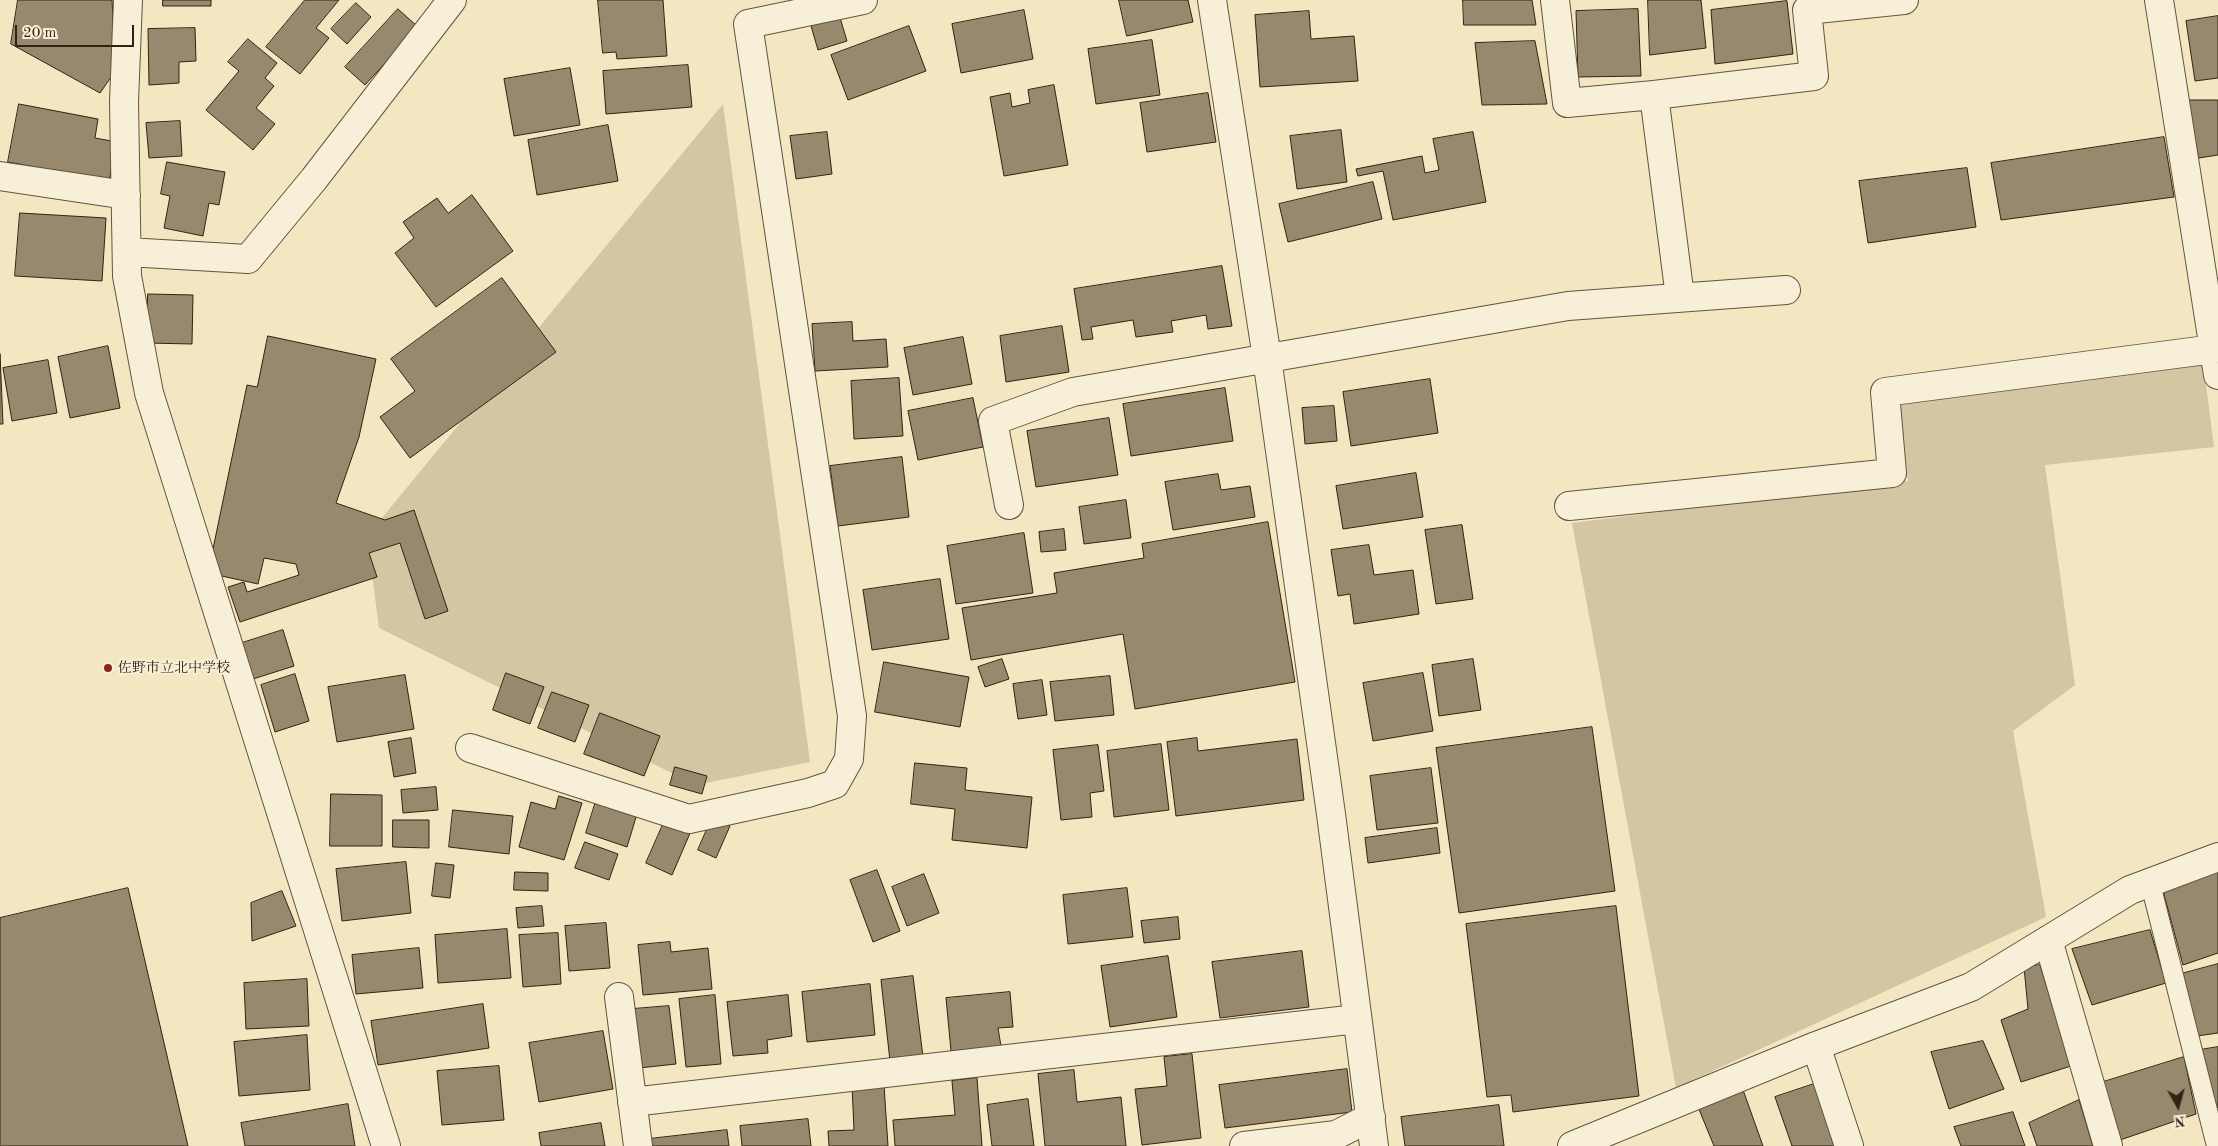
<!DOCTYPE html>
<meta charset="utf-8">
<style>
body{margin:0}
#map{position:relative;width:2218px;height:1146px;overflow:hidden;background:#f3e7c1;font-family:"Old Standard TT",serif}
canvas{display:block}
.north{position:absolute;left:2153px;top:1081px;width:50px;height:50px;-webkit-text-stroke:4px #f7efd7;paint-order:stroke;rotate:173deg;font-size:14px;font-weight:700;line-height:20px;text-align:center;color:#312313}
.north::after{content:'';display:block;margin:auto;width:18px;height:22px;background:#312313;clip-path:polygon(50% 0,100% 100%,50% 72%,0 100%)}
.scale{position:absolute;left:15px;top:25px;width:119px;height:22px;box-sizing:border-box;border:2px solid #312313;border-top:0;padding-left:6px;font-size:15px;line-height:18px;white-space:nowrap;color:#312313;-webkit-text-stroke:4px #f7efd7;paint-order:stroke}
</style>
<div id="map">
<canvas width="2218" height="1146"></canvas>
<div class="north">N</div>
<div class="scale">20 m</div>
</div>
<script>
const context = document.querySelector('canvas').getContext('2d');
context.lineJoin = 'round';
function paint(path, color) { context.fillStyle = color; context.fill(path, 'evenodd'); }
function strokePath(path, color, width, dash) { context.strokeStyle = color; context.lineWidth = width; context.lineCap = dash ? 'butt' : 'round'; context.setLineDash(dash || []); context.stroke(path); }
function drawText(font, color, halo, rows, align = 'center') {
  context.font = font + ' "Old Standard TT","Noto Serif JP",serif'; context.lineWidth = 4; context.setLineDash([]); context.textBaseline = 'middle'; context.strokeStyle = halo; context.fillStyle = color; for (const [text, x, y, turn = 0] of rows) {
    context.save(); context.translate(x, y); context.rotate((+turn || 0) * Math.PI / 180); context.textAlign = isNaN(turn) ? turn : align; if (halo) context.strokeText(text, 0, 0); context.fillText(text, 0, 0); context.restore();
  }
}
const green = new Path2D(`
 M723 104 810 762 696 785 379 628 367 536Z
 M2203 361 2214 447 2045 465 2075 685 2013 731 2046 917 1676 1088 1572 523 1908 481 1899 405Z`);
const building = new Path2D(`
 M18 0H112L116 70 100 93 11 44Z
 M163 0H211V6H163Z
 M305 0H339L316 28 329 38 300 74 266 47Z
 M598 0H663L667 56 617 59 616 52 603 53Z
 M1119 0H1188L1193 22 1127 36Z
 M1463 0H1532L1536 25H1464Z
 M1648 0H1701L1706 48 1650 55Z
 M1787 1 1793 54 1715 64 1711 10Z
 M356 3 371 17 347 44 331 29Z
 M398 9 418 27 365 85 345 67Z
 M1638 9 1641 76 1578 77 1576 11Z
 M1024 10 1033 59 961 73 952 24Z
 M838 11 847 41 818 50 809 19Z
 M1309 11 1311 39 1354 36 1358 81 1260 87 1255 15Z
 M2218 16V78L2195 81 2186 21Z
 M909 26 926 71 848 100 831 55Z
 M195 28 196 61 179 62V83L149 85 148 29Z
 M248 39 277 63 265 78 274 86 256 108 275 124 253 150 206 110 239 71 228 62Z
 M1152 40 1160 95 1096 104 1088 49Z
 M1535 41 1547 104 1482 105 1475 43Z
 M688 65 692 107 606 114 603 71Z
 M570 68 580 125 514 136 504 79Z
 M1054 85 1068 165 1004 176 990 97 1010 93 1012 107 1030 103 1028 90Z
 M1208 93 1216 142 1147 152 1140 103Z
 M2188 100H2218V155L2199 158Z
 M19 104 98 119 95 138 117 142 109 181 8 162Z
 M180 121 182 156 149 158 146 123Z
 M608 125 618 181 537 195 528 140Z
 M1341 130 1347 182 1297 189 1290 136Z
 M827 132 832 174 796 179 790 136Z
 M1473 132 1486 202 1393 220 1383 171 1358 176 1356 169 1422 156 1425 173 1439 170 1433 139Z
 M2164 137 2174 197 2001 220 1991 163Z
 M167 162 225 172 219 205 209 203 203 236 164 228 170 196 161 194Z
 M1967 168 1976 227 1868 243 1859 181Z
 M1373 182 1382 219 1288 242 1279 204Z
 M472 195 513 251 436 307 395 253 414 238 403 222 437 198 448 213Z
 M20 213 106 218 102 281 15 276Z
 M1222 266 1232 326 1208 329 1206 315 1171 321 1173 332 1136 337 1133 320 1091 327 1093 339 1082 340 1074 289Z
 M502 278 556 352 410 458 380 417 415 391 391 359Z
 M148 294 193 295 192 344 147 343Z
 M852 322 853 341 886 339 888 367 815 371 812 324Z
 M1062 326 1069 372 1006 382 1000 336Z
 M268 336 376 359 359 437 336 503 385 520 414 510 448 611 425 619 400 543 369 553 377 577 240 622 228 587 244 582 247 592 299 575 296 564 264 558 258 584 208 573 247 385 257 387Z
 M963 337 972 384 913 395 904 348Z
 M108 346 120 408 70 418 58 357Z
 M0 354 3 424H0Z
 M48 360 57 413 12 421 3 368Z
 M899 378 903 436 854 439 851 381Z
 M1430 379 1438 433 1351 446 1343 392Z
 M1225 388 1233 441 1131 456 1123 404Z
 M973 398 983 447 918 460 908 411Z
 M1334 406 1337 441 1305 444 1302 408Z
 M1109 418 1118 475 1036 487 1027 431Z
 M902 457 909 517 838 526 830 466Z
 M1416 473 1423 517 1343 529 1336 486Z
 M1218 474 1221 490 1250 486 1255 517 1173 530 1165 482Z
 M1126 500 1131 538 1084 544 1079 507Z
 M1268 522 1295 682 1135 709 1123 634 971 660 962 608 1057 593 1054 573 1144 558 1142 544Z
 M1462 525 1473 599 1436 604 1425 530Z
 M1064 529 1066 550 1041 552 1039 532Z
 M1024 533 1033 593 956 604 947 546Z
 M1369 545 1374 575 1413 570 1419 614 1354 624 1350 594 1338 596 1331 550Z
 M940 579 949 639 872 650 863 590Z
 M283 630 294 666 253 679 242 643Z
 M1002 659 1009 679 985 687 978 667Z
 M1473 659 1481 710 1439 716 1432 665Z
 M884 662 969 677 960 727 875 712Z
 M506 673 544 687 530 724 493 710Z
 M1423 673 1433 731 1373 741 1363 683Z
 M295 674 309 721 275 732 261 685Z
 M405 675 414 729 337 742 328 687Z
 M1110 676 1114 715 1055 721 1050 682Z
 M1042 680 1047 715 1018 719 1013 684Z
 M552 692 589 705 575 742 538 728Z
 M600 713 660 736 644 776 584 754Z
 M1592 727 1615 891 1459 913 1436 748Z
 M411 738 416 773 394 777 388 742Z
 M1197 738 1198 751 1297 739 1304 800 1176 816 1167 742Z
 M1161 744 1169 810 1114 817 1107 751Z
 M1098 745 1104 791 1090 793 1092 817 1061 820 1053 750Z
 M915 763 967 768 965 790 1032 797 1027 848 952 840 955 809 911 804Z
 M675 767 707 776 702 794 670 785Z
 M1431 768 1438 823 1377 830 1370 776Z
 M436 787 438 810 403 813 401 790Z
 M331 794 382 795V846H330Z
 M559 796 582 803 564 860 519 847 531 802 555 809Z
 M596 801 637 814 627 847 586 833Z
 M453 810 513 816 509 854 449 847Z
 M712 818 730 826 716 858 698 850Z
 M393 820H429V848L393 847Z
 M665 820 691 831 672 875 646 863Z
 M1437 828 1440 853 1368 863 1365 838Z
 M585 842 618 854 609 880 575 868Z
 M406 862 411 913 342 921 336 869Z
 M436 863 454 865 450 898 432 896Z
 M2218 869V953L2183 965 2162 887Z
 M877 870 900 931 873 942 850 880Z
 M515 872 548 873V891L514 890Z
 M924 874 939 913 907 926 892 887Z
 M128 888 188 1146H0V918Z
 M1127 888 1133 937 1068 944 1063 895Z
 M282 891 296 926 252 941 251 903Z
 M542 906 544 926 518 928 516 908Z
 M1616 906 1639 1096 1513 1112 1511 1095 1487 1097 1466 924Z
 M1178 917 1180 939 1144 943 1141 921Z
 M606 923 610 968 569 971 565 926Z
 M507 929 511 978 438 983 435 935Z
 M2150 930 2166 983 2092 1005 2072 949Z
 M558 933 561 984 523 987 519 935Z
 M670 942 671 952 708 948 712 989 643 995 638 945Z
 M419 948 423 988 356 994 352 955Z
 M1302 951 1309 1007 1220 1018 1212 962Z
 M1168 956 1177 1017 1110 1027 1101 966Z
 M2218 964V1033L2197 1036 2181 974Z
 M2040 965 2071 1066 2021 1082 2001 1020 2028 1009 2024 967Z
 M913 976 923 1057 890 1061 881 980Z
 M307 979 309 1026 246 1029 244 983Z
 M870 984 875 1035 807 1042 802 992Z
 M1010 992 1013 1027 998 1028 1001 1046 951 1051 946 998Z
 M715 995 721 1064 686 1067 679 999Z
 M788 995 792 1036 767 1040 768 1053 733 1056 727 1002Z
 M483 1004 489 1048 378 1065 371 1021Z
 M669 1006 676 1064 639 1068 633 1009Z
 M603 1031 613 1089 539 1102 529 1043Z
 M307 1035 310 1090 239 1096 234 1042Z
 M1983 1041 2004 1089 1949 1109 1931 1052Z
 M2218 1047V1107L2217 1108 2200 1050Z
 M1192 1054 1201 1138 1142 1145 1135 1089 1167 1086 1164 1057Z
 M2184 1057 2196 1114 2120 1140 2100 1083Z
 M499 1066 504 1120 442 1125 437 1071Z
 M1347 1069 1352 1112 1225 1128 1219 1085Z
 M1074 1070 1077 1102 1121 1097 1126 1146H1045L1038 1074Z
 M1838 1076 1861 1146H1792L1775 1097Z
 M977 1078 982 1146H895L893 1120 955 1115 952 1081Z
 M884 1085 888 1146H829L828 1131 854 1130 852 1086Z
 M1742 1087 1763 1146H1714L1696 1102Z
 M1028 1099 1034 1146H992L987 1105Z
 M2079 1100 2093 1146H2037L2029 1123Z
 M348 1104 355 1146H245L241 1123Z
 M1499 1105 1504 1146H1405L1401 1117Z
 M2013 1112 2025 1146H1961L1954 1127Z
 M808 1119 811 1146H742L740 1126Z
 M601 1123 605 1146H541L539 1133Z
 M727 1130 729 1146H650L649 1139Z`);
const lane = new Path2D(`
 M2150 882 2216 1144`);
const street = new Path2D(`
 M128 0 124 102 127 276 149 393 386 1146
 M1212 0 1267 358 1331 814 1374 1146
 M1555 0 1567 103 1654 95
 M2159 0 2218 375
 M0 176 126 195
 M127 252 248 259 314 179 452 0
 M1680 297 1654 95 1814 76 1807 10 1904 0
 M1009 505 993 421 1073 392 1568 306 1786 290
 M1569 506 1892 473 1885 392 2214 349
 M470 748 689 819 808 793 835 784 849 759 852 716 748 24 863 0
 M2048 940 2108 1146
 M619 997 638 1146
 M1816 1046 1849 1146
 M632 1102 1357 1019
 M1244 1146 1336 1135 1371 1117
 M1572 1146 1816 1046 1971 987 2130 890 2218 857`);
const markers = [
 [108,668,5,"#8f2418"]
];
const poiNames = [
 ["佐野市立北中学校",118,668]
];
paint(green, '#d2c6a3');
paint(building, '#96896d');
strokePath(building, '#312313', 1);
strokePath(lane, '#62543e', 21);
strokePath(street, '#62543e', 30);
strokePath(lane, '#f7efd7', 19);
strokePath(street, '#f7efd7', 28);
for (const [x, y, r, color] of markers) { const dot = new Path2D(); dot.arc(x, y, r, 0, 2 * Math.PI); context.fillStyle = color; context.fill(dot); strokePath(dot, '#f7efd7', 2); }
drawText('14px', '#312313', '#f7efd7', poiNames, 'left');
</script>
